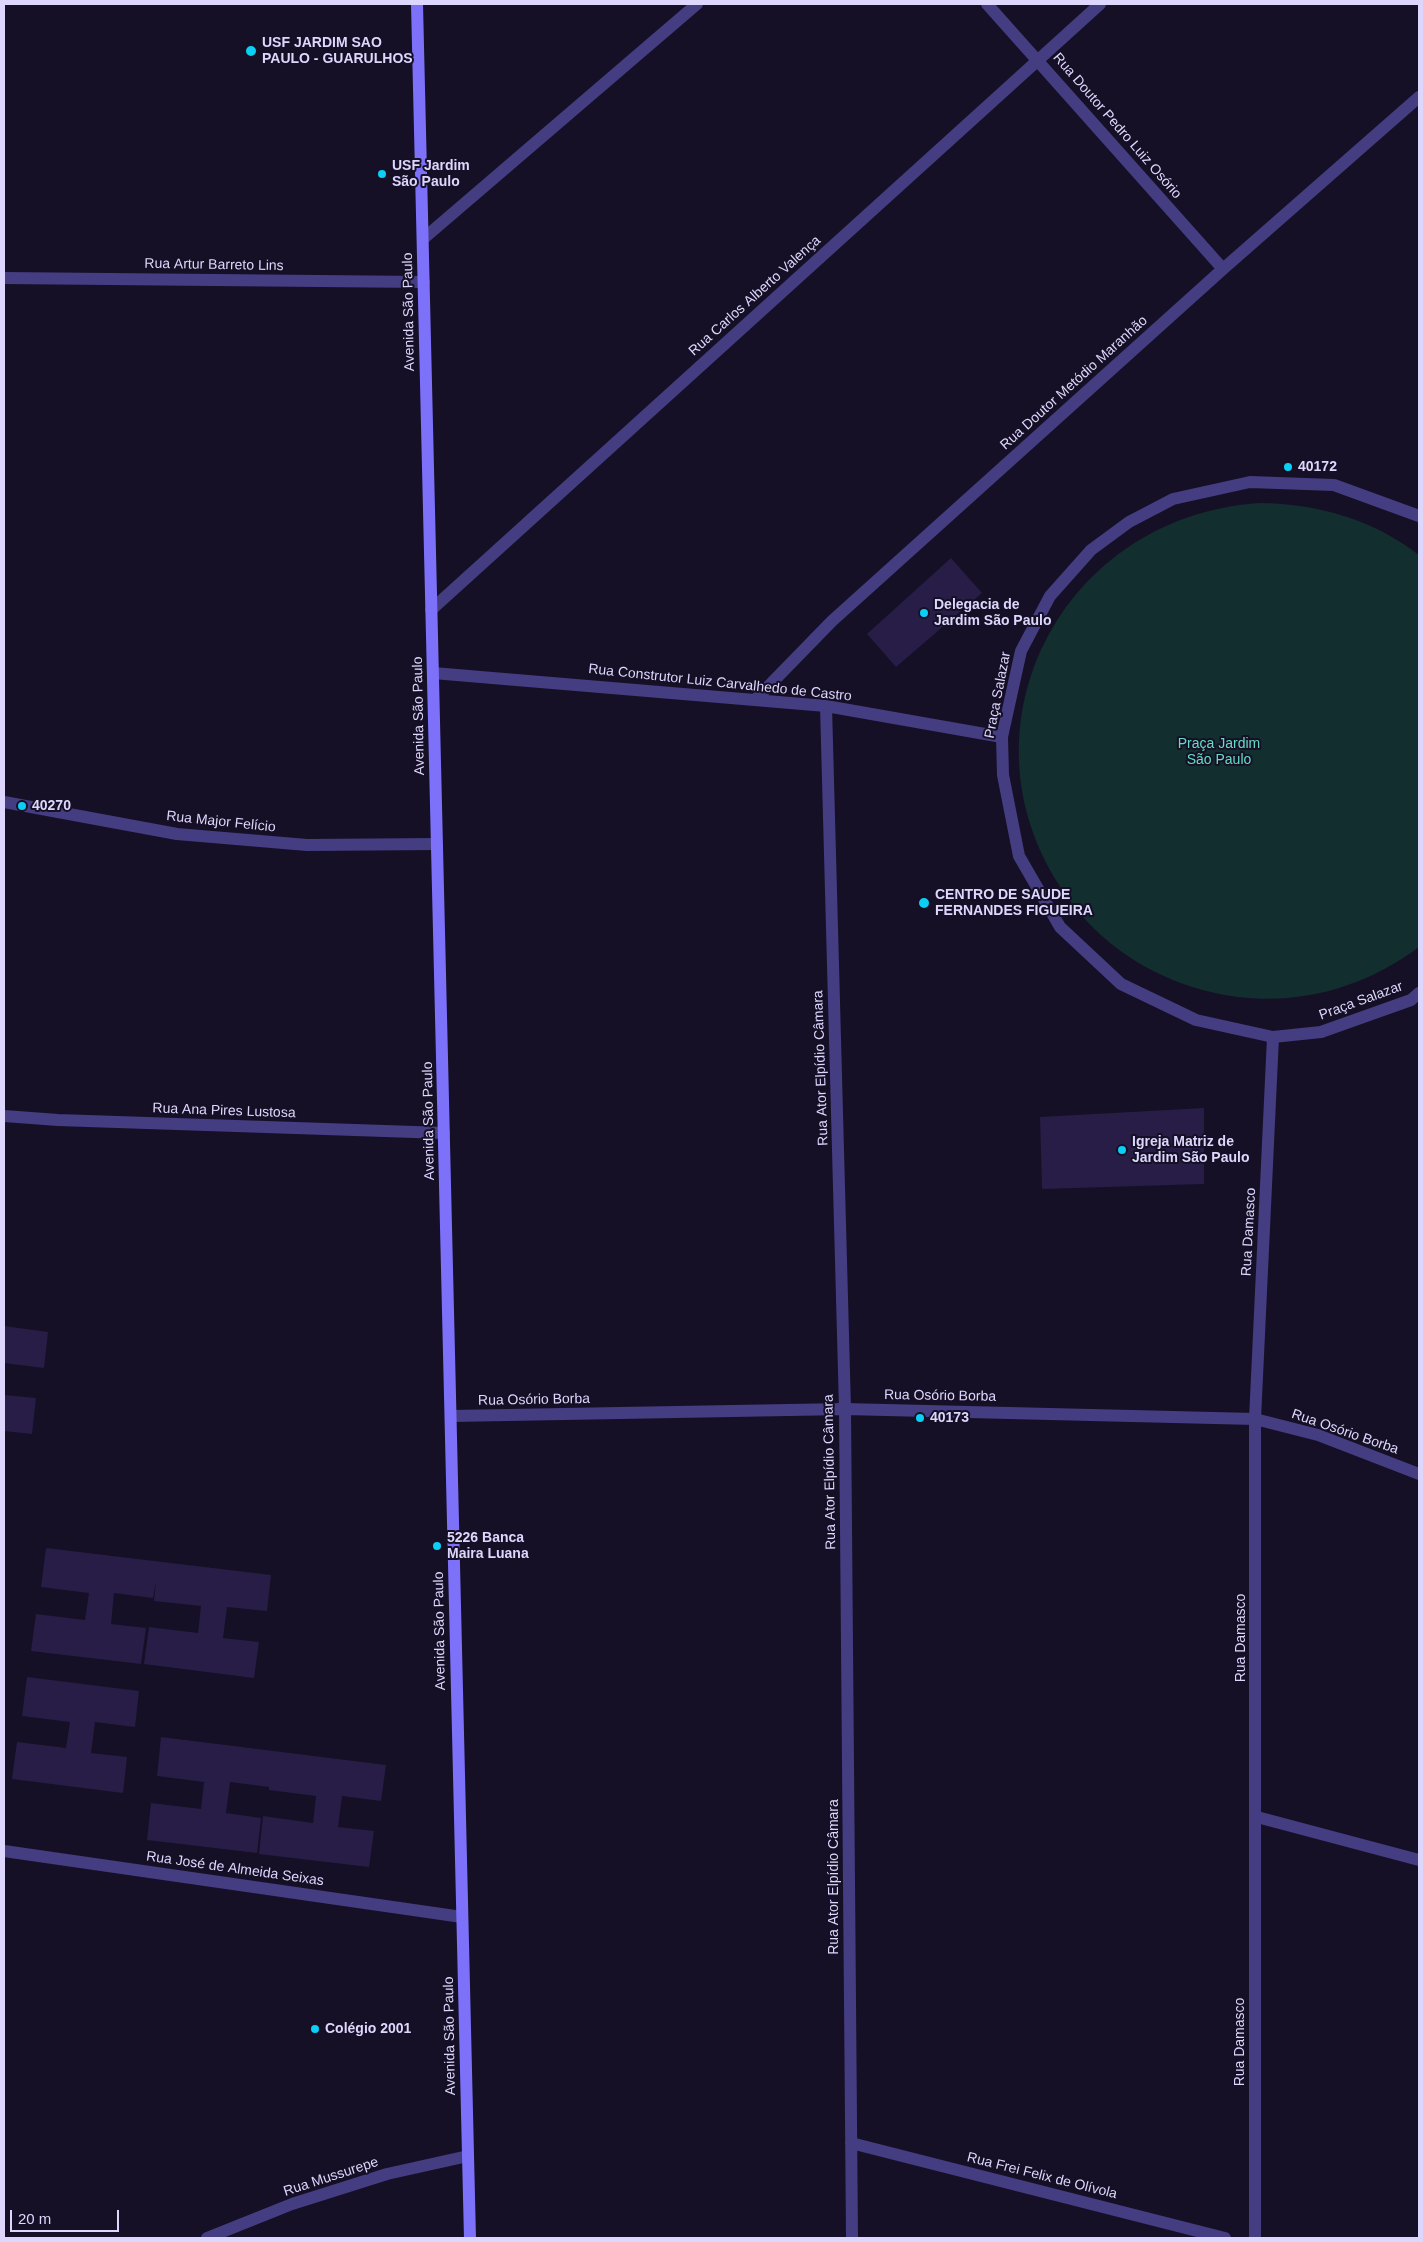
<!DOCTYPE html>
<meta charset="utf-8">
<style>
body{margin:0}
#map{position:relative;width:1423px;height:2242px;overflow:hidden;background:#151025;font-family:Helvetica,sans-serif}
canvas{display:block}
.frame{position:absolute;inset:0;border:5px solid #ddd6fd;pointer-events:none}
.scale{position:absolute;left:10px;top:2210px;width:109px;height:22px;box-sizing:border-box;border:2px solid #ddd6fd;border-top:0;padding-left:6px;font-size:15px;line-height:18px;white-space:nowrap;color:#ddd6fd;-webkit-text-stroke:4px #151025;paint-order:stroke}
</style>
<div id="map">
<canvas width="1423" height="2242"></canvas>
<div class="frame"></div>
<div class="scale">20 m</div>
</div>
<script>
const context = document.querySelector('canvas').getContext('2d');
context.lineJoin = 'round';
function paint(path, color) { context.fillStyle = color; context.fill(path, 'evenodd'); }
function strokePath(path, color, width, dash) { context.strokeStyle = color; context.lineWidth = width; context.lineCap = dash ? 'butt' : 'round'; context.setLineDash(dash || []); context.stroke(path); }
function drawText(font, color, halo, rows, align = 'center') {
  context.font = font + ' Helvetica,sans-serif'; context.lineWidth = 4; context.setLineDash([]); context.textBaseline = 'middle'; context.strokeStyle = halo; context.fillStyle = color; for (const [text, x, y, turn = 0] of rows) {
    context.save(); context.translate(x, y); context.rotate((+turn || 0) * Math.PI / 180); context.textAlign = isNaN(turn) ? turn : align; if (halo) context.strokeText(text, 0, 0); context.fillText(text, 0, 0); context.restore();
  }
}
const green = new Path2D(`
 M1260 503C1319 504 1372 519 1419 555V947C1367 986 1303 1005 1238 997 1176 989 1117 959 1077 910 944 746 1053 516 1260 503Z`);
const building = new Path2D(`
 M951 558 982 593 896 667 867 634Z
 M1204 1108V1184L1042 1189 1040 1117Z
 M4 1326 48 1332 44 1368 4 1363Z
 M4 1395 36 1398 32 1434 4 1431Z
 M46 1548 271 1575 267 1611 227 1607 223 1638 259 1642 254 1678 144 1664 149 1627 198 1633 201 1606 154 1601 156 1581 153 1598 114 1593 111 1624 146 1628 141 1664 31 1651 36 1614 85 1620 89 1593 41 1587Z
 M27 1677 139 1691 135 1727 95 1722 91 1753 127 1757 123 1793 12 1779 17 1742 66 1748 70 1722 22 1716Z
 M161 1737 386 1765 381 1801 342 1796 338 1827 374 1831 369 1867 259 1854 263 1816 313 1823 316 1796 269 1790V1787L230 1782 226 1813 261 1818 257 1853 147 1840 151 1803 201 1809 204 1782 157 1776Z`);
const minor = new Path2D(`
 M987 4 1223 269
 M423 239 697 4
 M4 278 424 282
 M431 610 1100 4
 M756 699 832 621 1223 269 1419 97
 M826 706 845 1409 852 2238
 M4 1116 58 1120 444 1133
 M1257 1817 1419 1860
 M4 1851 462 1917
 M851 2143 1225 2238
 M207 2238 292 2204 387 2174 468 2156
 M1255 2238V1419L1318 1435 1419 1474`);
const tertiary = new Path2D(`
 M1419 516 1334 485 1250 482 1173 499 1129 522 1091 550 1050 596 1021 651 1002 737 1003 775 1019 856 1060 927 1121 984 1196 1020 1273 1037 1321 1032 1411 1000 1419 993
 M433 673 826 706 1002 737
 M4 802 177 834 307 845 437 844
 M451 1416 845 1409 1255 1419 1273 1037`);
const secondary = new Path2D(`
 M417 4 470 2238`);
const markers = [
 [251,51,6,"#0bcff5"],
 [382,174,5,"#0bcff5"],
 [1288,467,5,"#0bcff5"],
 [924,613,5,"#0bcff5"],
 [22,806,5,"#0bcff5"],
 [924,903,6,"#0bcff5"],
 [1122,1150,5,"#0bcff5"],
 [920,1418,5,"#0bcff5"],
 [437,1546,5,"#0bcff5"],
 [315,2029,5,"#0bcff5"]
];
const poiNames = [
 ["USF JARDIM SAO",262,43],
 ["PAULO - GUARULHOS",262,59],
 ["USF Jardim",392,166],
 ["São Paulo",392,182],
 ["40172",1298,467],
 ["Delegacia de",934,605],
 ["Jardim São Paulo",934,621],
 ["40270",32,806],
 ["CENTRO DE SAUDE",935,895],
 ["FERNANDES FIGUEIRA",935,911],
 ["Igreja Matriz de",1132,1142],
 ["Jardim São Paulo",1132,1158],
 ["40173",930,1418],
 ["5226 Banca",447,1538],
 ["Maira Luana",447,1554],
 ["Colégio 2001",325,2029]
];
const streetNames = [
 ["Rua Doutor Pedro Luiz Osório",1117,126,49],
 ["Rua Artur Barreto Lins",214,265,1],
 ["Rua Carlos Alberto Valença",755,296,-42],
 ["Avenida São Paulo",409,312,-91],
 ["Rua Doutor Metódio Maranhão",1074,383,-42],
 ["Rua Construtor Luiz Carvalhedo de Castro",720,683,6],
 ["Praça Salazar",998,695,-79],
 ["Avenida São Paulo",419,716,-91],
 ["Rua Major Felício",221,822,6],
 ["Praça Salazar",1361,1001,-20],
 ["Rua Ator Elpídio Câmara",821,1068,-92],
 ["Rua Ana Pires Lustosa",224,1111,2],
 ["Avenida São Paulo",429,1121,-91],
 ["Rua Damasco",1249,1232,-87],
 ["Rua Osório Borba",940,1396,1],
 ["Rua Osório Borba",534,1400,-1],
 ["Rua Osório Borba",1345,1432,19],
 ["Rua Ator Elpídio Câmara",830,1472,-91],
 ["Avenida São Paulo",440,1631,-91],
 ["Rua Damasco",1241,1638,-90],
 ["Rua José de Almeida Seixas",235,1869,8],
 ["Rua Ator Elpídio Câmara",834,1877,-90],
 ["Avenida São Paulo",450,2036,-91],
 ["Rua Damasco",1240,2042,-90],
 ["Rua Frei Felix de Olívola",1042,2176,14],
 ["Rua Mussurepe",331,2177,-18]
];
const parkNames = [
 ["Praça Jardim",1219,744],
 ["São Paulo",1219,760]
];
paint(green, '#132e2f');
paint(building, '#281d46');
strokePath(minor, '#443d82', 12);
strokePath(tertiary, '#443d82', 12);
strokePath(secondary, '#7d71f9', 12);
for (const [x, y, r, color] of markers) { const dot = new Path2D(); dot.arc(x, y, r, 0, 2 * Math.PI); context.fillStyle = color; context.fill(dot); strokePath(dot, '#151025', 2); }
drawText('bold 14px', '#ddd6fd', '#151025', poiNames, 'left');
drawText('14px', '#ddd6fd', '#151025', streetNames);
drawText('14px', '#65dbc5', '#151025', parkNames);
</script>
